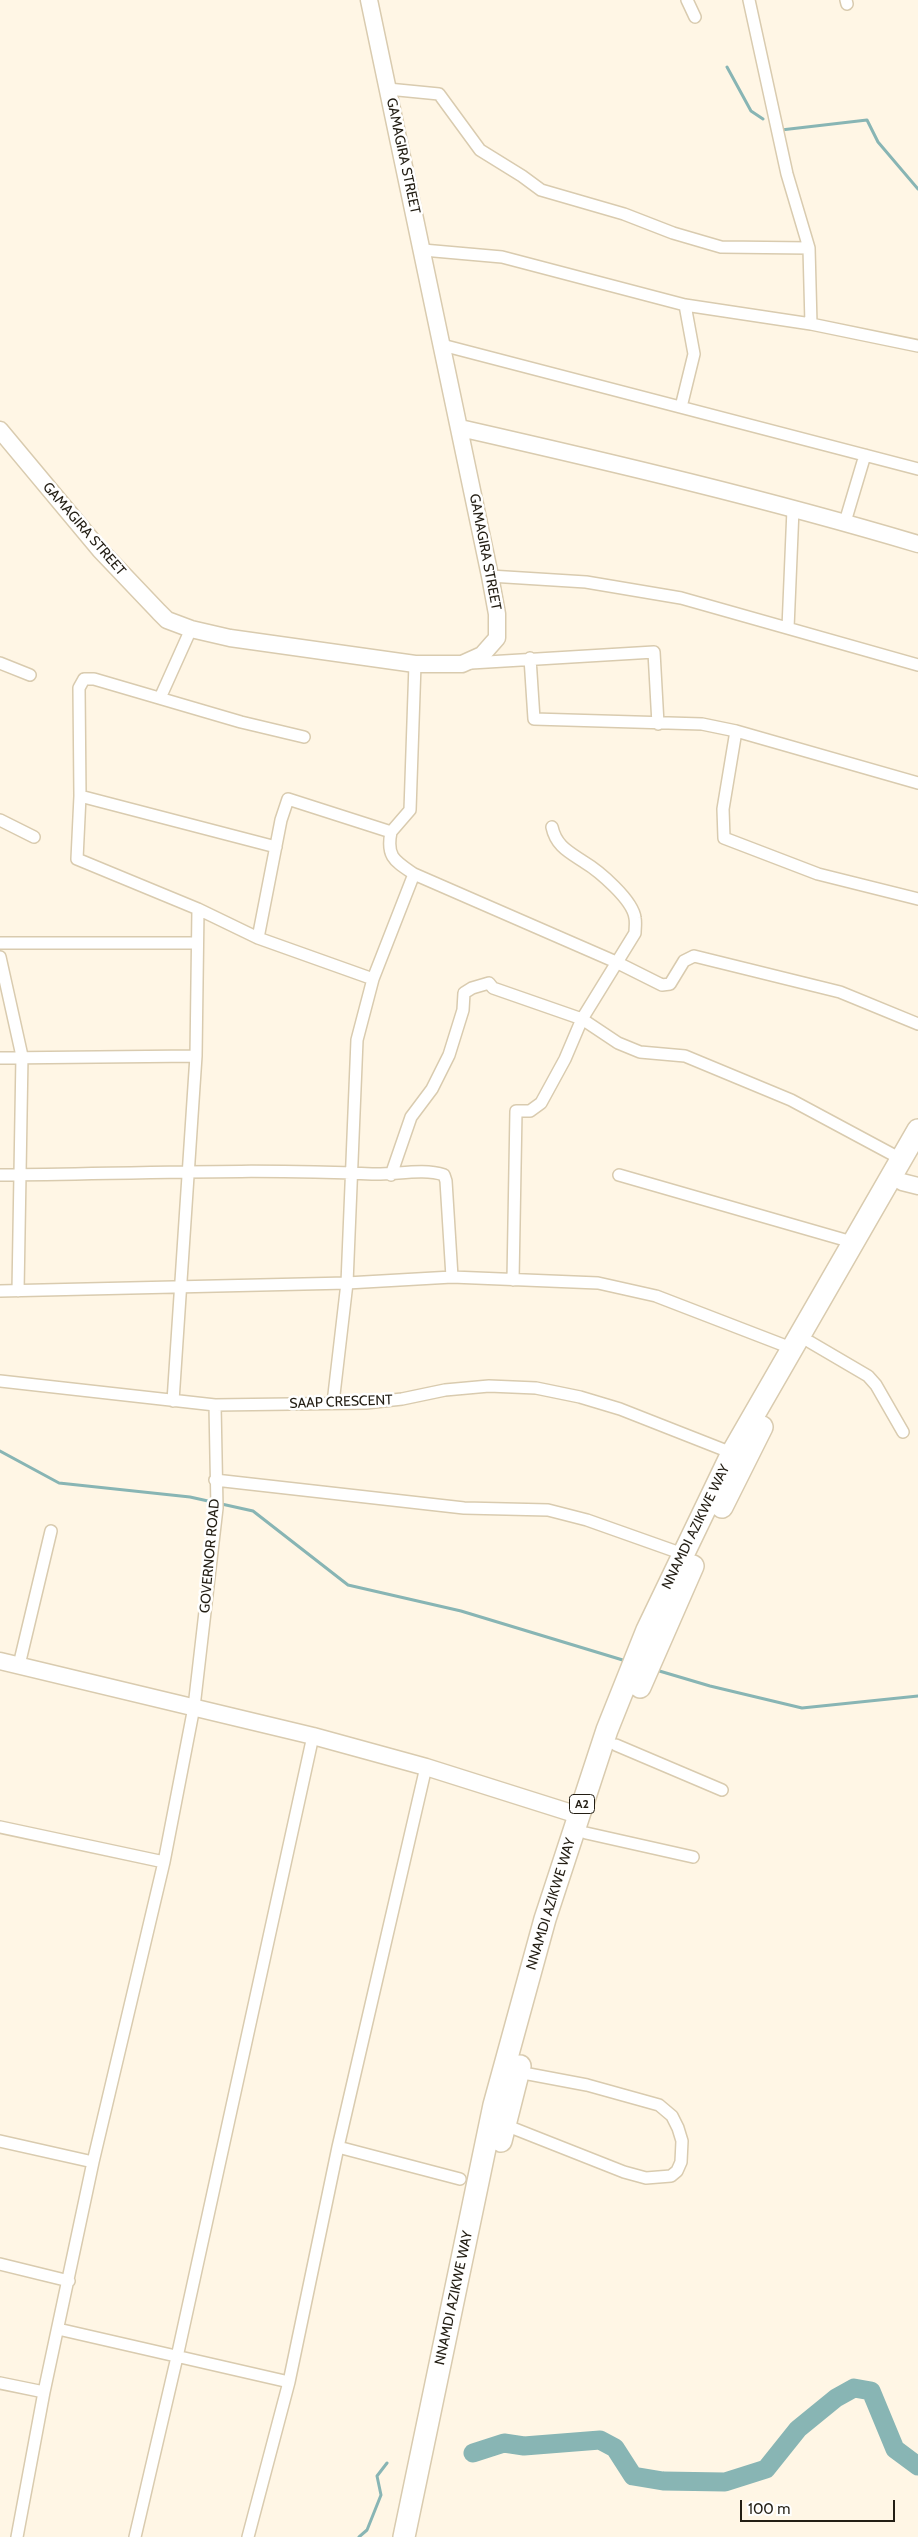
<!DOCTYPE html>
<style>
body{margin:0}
#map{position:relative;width:918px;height:2537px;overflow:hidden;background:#fff6e5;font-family:Cabin,sans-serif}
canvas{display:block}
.scale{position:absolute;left:740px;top:2500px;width:155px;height:22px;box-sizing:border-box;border:2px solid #231e14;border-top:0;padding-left:6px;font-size:15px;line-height:18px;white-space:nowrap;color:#231e14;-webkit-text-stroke:4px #fff;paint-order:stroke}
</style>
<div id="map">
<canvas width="918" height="2537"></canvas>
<div class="scale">100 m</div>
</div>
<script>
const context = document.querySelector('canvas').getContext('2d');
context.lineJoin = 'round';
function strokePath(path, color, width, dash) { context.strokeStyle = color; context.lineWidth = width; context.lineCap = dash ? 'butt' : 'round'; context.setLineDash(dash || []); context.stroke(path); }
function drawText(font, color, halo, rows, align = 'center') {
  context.font = font + ' Cabin,sans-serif'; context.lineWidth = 5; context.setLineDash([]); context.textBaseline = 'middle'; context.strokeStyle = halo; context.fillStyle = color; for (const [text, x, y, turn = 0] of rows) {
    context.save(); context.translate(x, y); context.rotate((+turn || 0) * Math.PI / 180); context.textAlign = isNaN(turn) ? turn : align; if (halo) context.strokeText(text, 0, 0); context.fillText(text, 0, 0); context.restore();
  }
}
const stream = new Path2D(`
 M727 67 751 111 763 119
 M781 130 867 120 878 142 918 189
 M0 1451 59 1483 190 1497 253 1511 348 1585 461 1611 626 1661
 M656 1670 710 1686 802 1708 918 1696
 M359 2537 367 2530 381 2495 377 2476 387 2463`);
const river = new Path2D(`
 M473 2453 504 2443 524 2446 600 2440 615 2448 633 2476 663 2481 725 2482 766 2469 798 2429 836 2398 854 2388 871 2391 895 2449 918 2466`);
const street = new Path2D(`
 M687 0 695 17
 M749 0 787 174 809 248 811 324
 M846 0 847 4
 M388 89 439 94 480 150 522 176 541 190 624 214 673 233 721 247 809 248
 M423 250 502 257 685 305 811 324 918 346
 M442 345 918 469
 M681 407 694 354 685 305
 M845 522 865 455
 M490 576 586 582 681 598 918 665
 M788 628 793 509
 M530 658 534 719 702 724 736 731 918 783
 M0 663 30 675
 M471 663 654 652 658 724
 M160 698 191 629
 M736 731 723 809 724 838 818 874 918 899
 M304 737 241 722 94 679H84L79 688 80 796 77 859 198 909 258 938 373 979
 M80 796 276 847
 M0 820 34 837
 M391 832C386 857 395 861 414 874L616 962 662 985 670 984 684 961 694 956 840 992 918 1024
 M258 938 281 820 288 799 391 832 410 810 415 664
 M0 943H197
 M0 957 22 1056 18 1291
 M0 1058 196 1056
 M0 1175C124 1174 249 1168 372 1174 395 1175 423 1168 444 1175L446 1181 452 1277
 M391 1175 411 1117 432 1089 449 1055 463 1010 464 993 472 988 489 983 493 988 582 1019 618 1043 640 1052 685 1056 791 1100 901 1159
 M619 1175 852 1242
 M513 1280 516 1111H530L541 1103 565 1059 582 1019 635 933C635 928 636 923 635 918 633 900 599 871 584 862 569 852 556 846 552 827
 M0 1291 347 1283 452 1277 598 1283 656 1296 791 1348
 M810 1342 868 1376 876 1385 903 1432
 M0 1381 215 1405 366 1403 402 1399 445 1390 489 1386 536 1388 580 1397 620 1409 732 1453
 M173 1401 196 1056 198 909
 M333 1403 347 1283 357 1040 373 979 414 874
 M215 1480 464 1508 548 1510 587 1520 683 1554
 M19 1665 51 1531
 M616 1745 722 1790
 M0 1827 164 1862
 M586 1833 693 1857
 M505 2125 624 2172 646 2178 671 2176 677 2171 681 2162 682 2141 678 2128 672 2116 659 2105 587 2085 518 2072
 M0 2141 93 2162
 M338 2147 460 2179
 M0 2264 69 2281
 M58 2329 289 2382
 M0 2383 44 2392
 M17 2537 44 2392 93 2162 164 1862 194 1707 217 1508 215 1405
 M135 2537 177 2357 313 1736
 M248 2537 289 2382 338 2147 426 1767`);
const secondary = new Path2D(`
 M460 428C614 463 767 499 918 544
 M0 430 100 550 159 612 167 620 191 629 230 638 415 664H462L482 655 497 638V614L490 576 369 0
 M902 1182 918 1186
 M0 1661 313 1736 426 1767 578 1815`);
const highway = new Path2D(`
 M722 1507 762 1427
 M640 1687 693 1566
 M501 2141 520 2066
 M404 2537 494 2105 545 1919 607 1730 647 1630 732 1453 918 1130`);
const shields = [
 [582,1804,25]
];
const shieldNames = [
 ["A2",582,1804]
];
const streetNames = [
 ["GAMAGIRA STREET",403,156,78],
 ["GAMAGIRA STREET",84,529,49],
 ["GAMAGIRA STREET",485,552,79],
 ["SAAP CRESCENT",341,1402,-2],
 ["NNAMDI AZIKWE WAY",696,1527,-64],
 ["GOVERNOR ROAD",210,1556,-85],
 ["NNAMDI AZIKWE WAY",551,1904,-73],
 ["NNAMDI AZIKWE WAY",454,2298,-78]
];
strokePath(stream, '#88b5b4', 3);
strokePath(river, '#88b5b4', 19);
strokePath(street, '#d9cbaf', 14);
strokePath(secondary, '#d9cbaf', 19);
strokePath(highway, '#d9cbaf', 24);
strokePath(street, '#fff', 11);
strokePath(secondary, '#fff', 16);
strokePath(highway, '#fff', 21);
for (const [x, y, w] of shields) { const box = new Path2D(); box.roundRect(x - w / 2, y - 9.5, w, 19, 4); context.fillStyle = '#fff'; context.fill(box); strokePath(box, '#231e14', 1); }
drawText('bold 12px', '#231e14', null, shieldNames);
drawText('14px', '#231e14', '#fff', streetNames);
</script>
